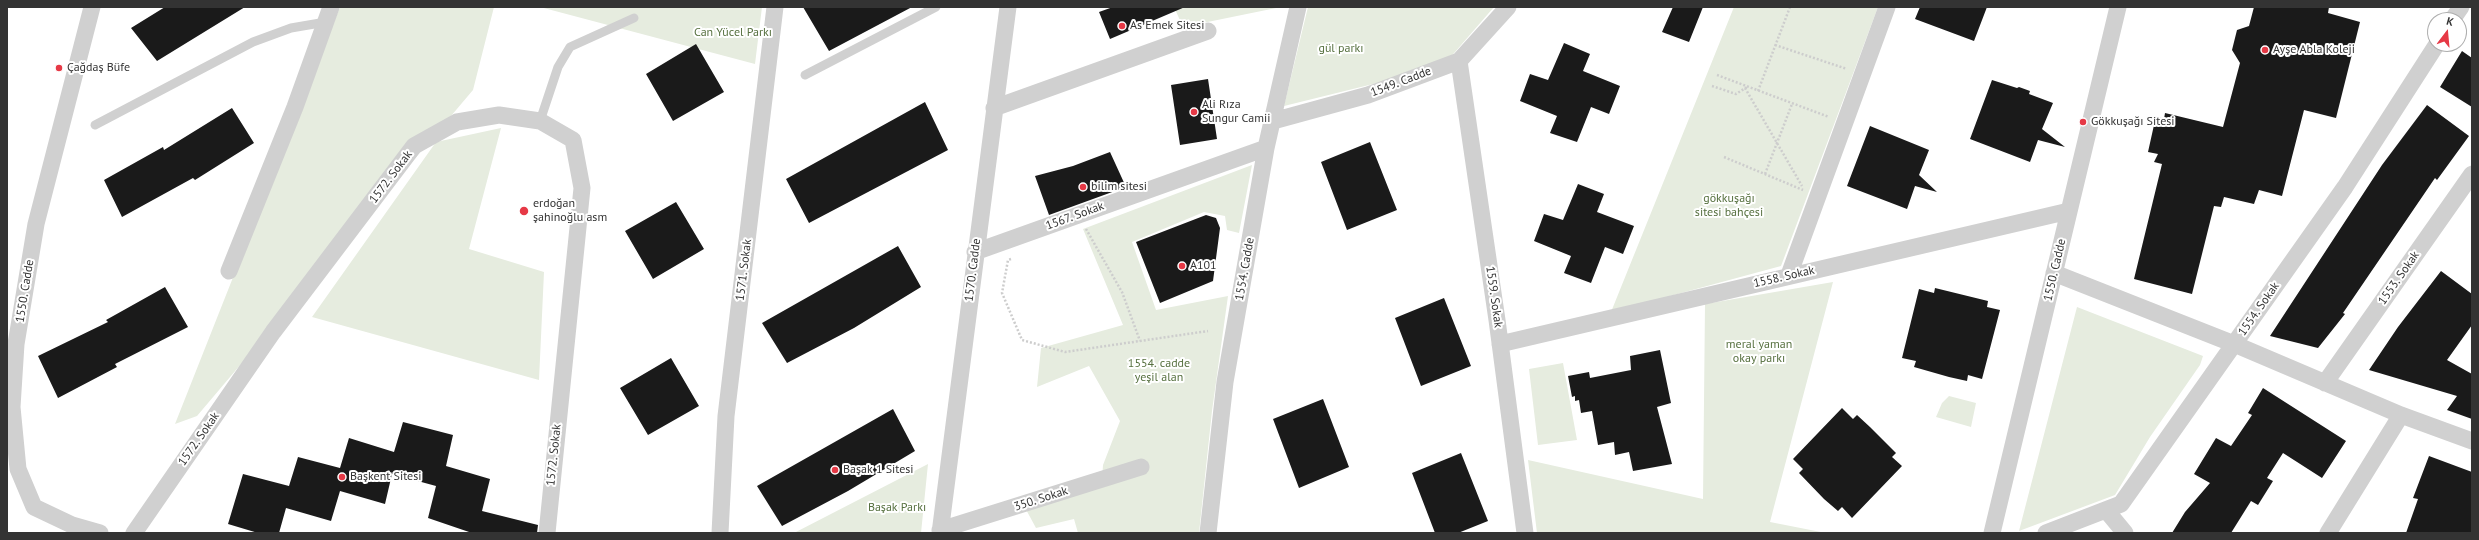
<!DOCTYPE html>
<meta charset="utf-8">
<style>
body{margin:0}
#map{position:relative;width:2479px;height:540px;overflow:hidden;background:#fff;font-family:"PT Sans",sans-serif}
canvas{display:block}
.frame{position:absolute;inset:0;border:8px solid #333;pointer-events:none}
.north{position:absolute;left:2427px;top:12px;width:40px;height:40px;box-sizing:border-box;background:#fff;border:1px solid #adadad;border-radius:50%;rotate:16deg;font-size:11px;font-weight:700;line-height:16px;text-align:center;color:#333}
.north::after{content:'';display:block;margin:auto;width:14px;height:18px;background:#e63946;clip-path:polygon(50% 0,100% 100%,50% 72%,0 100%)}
</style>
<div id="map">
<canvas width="2479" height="540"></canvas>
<div class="frame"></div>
<div class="north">K</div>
</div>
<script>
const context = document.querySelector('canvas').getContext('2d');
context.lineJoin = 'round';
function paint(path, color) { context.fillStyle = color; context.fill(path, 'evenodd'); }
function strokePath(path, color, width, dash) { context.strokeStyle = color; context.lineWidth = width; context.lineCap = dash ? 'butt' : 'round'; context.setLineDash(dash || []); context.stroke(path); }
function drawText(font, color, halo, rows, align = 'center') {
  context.font = font + ' "PT Sans",sans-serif'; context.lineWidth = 4; context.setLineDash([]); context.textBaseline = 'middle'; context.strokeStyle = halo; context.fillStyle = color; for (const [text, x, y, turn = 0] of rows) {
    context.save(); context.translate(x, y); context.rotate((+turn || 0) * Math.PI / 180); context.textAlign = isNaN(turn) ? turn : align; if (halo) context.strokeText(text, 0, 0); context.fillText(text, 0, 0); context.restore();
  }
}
const green = new Path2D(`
 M340 7H494L473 90 197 416 175 424Z
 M540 7H762L755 64Z
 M1174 7H1281L1183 27Z
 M1308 7H1494L1442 67 1284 106Z
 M1734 7H1878L1781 266 1611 312Z
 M501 128 469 249 544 272 539 380 312 317 436 142Z
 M1252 165 1239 233 1227 230 1225 216 1204 212 1132 242 1156 310 1228 296 1212 411 1199 533H1078L1074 519 1036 528 1023 504 1102 480 1103 465 1120 421 1089 366 1037 387 1041 348 1123 325 1083 229Z
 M1833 282 1770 522 1826 533H1537L1528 460 1703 499 1705 304Z
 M2077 307 2203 356 2200 365 2150 437 2115 495 2019 531Z
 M1563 363 1577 440 1538 445 1529 369Z
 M1949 396 1976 403 1971 427 1936 417 1942 403Z
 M928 464 921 533H794Z`);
const building = new Path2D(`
 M165 7H245L157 61 131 28Z
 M803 7H912L829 51Z
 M1113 7H1185L1110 39 1099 12Z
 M1673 7H1703L1689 42 1662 32Z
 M1920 7H1987L1974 41 1915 19Z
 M2254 7H2329L2328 13 2360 22 2336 118 2304 110 2282 196 2259 190 2254 204 2224 197 2221 207 2214 206 2192 294 2134 279 2162 164 2154 162 2158 154 2148 152 2156 116 2164 119 2165 113 2223 127 2240 63 2232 50 2237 30 2249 26Z
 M1564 43 1590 54 1583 71 1620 86 1609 114 1591 107 1577 142 1550 133 1557 116 1520 101 1530 74 1548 80Z
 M696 44 724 92 673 121 646 74Z
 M2462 51 2472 58V107L2440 87Z
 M1208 79 1217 139 1180 145 1171 85Z
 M1992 80 2017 88 2019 87 2030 91 2029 94 2053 103 2042 129 2065 147 2038 140 2030 162 1970 139Z
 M925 102 948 150 809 223 786 179Z
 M2427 105 2469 136 2437 180 2435 178 2343 313 2345 314 2318 348 2270 336 2382 165Z
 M232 108 254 143 195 180 193 178 122 217 104 180 163 147 164 150Z
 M1870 126 1929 150 1919 175 1937 192 1915 186 1907 209 1847 186Z
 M1370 142 1397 210 1347 230 1321 162Z
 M1110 152 1126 187 1049 215 1035 176 1073 166Z
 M1578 184 1604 194 1597 212 1634 226 1623 254 1605 247 1591 283 1564 273 1571 256 1534 241 1544 214 1563 220Z
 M676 202 704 249 653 279 625 231Z
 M1206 215 1216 218 1220 228 1213 281 1160 303 1136 242Z
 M898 246 921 287 854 328 787 363 762 323Z
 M2441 271 2472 294V325L2447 360 2472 374V419L2447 410 2457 396 2369 370 2398 327Z
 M165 287 188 327 115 364 117 367 58 398 38 356 108 322 106 320Z
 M1935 288 1988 301 1987 307 2000 310 1982 379 1968 375 1967 381 1949 377 1914 367 1916 361 1902 358 1919 289 1934 293Z
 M1444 298 1471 366 1421 386 1395 318Z
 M1660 350 1671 403 1657 407 1672 464 1633 471 1629 452 1615 455 1614 442 1598 445 1592 411 1581 413 1579 400 1575 401V396L1572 397 1568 376 1589 372 1590 378 1631 370 1630 356Z
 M671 358 699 406 648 435 620 388Z
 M2263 388 2346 441 2322 478 2283 453 2267 478 2273 481 2258 505 2251 501 2231 533H2172L2185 512 2210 483 2194 474 2216 438 2231 446 2252 415 2248 413Z
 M1323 399 1349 467 1299 488 1273 419Z
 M1842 408 1853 419 1857 415 1870 427 1896 453 1892 457 1902 466 1852 518 1842 507 1838 511 1824 499 1799 473 1803 469 1793 459Z
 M893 409 915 451 848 491 782 526 757 486Z
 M403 422 453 435 446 466 490 479 482 511 538 525 537 533H472L428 518 436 486 392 474 385 504 340 491 331 521 286 508 279 533H258L228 524 243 474 289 486 298 457 340 468 349 438 394 452Z
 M1461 453 1488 521 1458 533H1435L1412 473Z
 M2429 456 2472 472V533H2406L2418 499 2413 498Z`);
const path = new Path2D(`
 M1775 45 1847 69
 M1717 75 1829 117
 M1712 86 1736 94 1747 87
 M1745 88 1802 186
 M1758 91 1790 7
 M1724 157 1803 190
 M1765 174 1792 104
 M1086 229 1122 292 1140 341
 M1011 259 1008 260 1002 293 1022 340 1065 352 1208 331`);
const lane = new Path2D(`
 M805 75 936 7
 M540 121 558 67 570 47 634 18
 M95 125 253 42 291 28 326 22`);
const street = new Path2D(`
 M92 7 36 224 16 344 12 407 18 469 34 507 72 525 100 533
 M2452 20 2461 7
 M1459 61 1497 320 1525 533
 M994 108 1208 31
 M1273 121 1368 95 1459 61 1508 7
 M975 252 1266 148
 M229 271 295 107 331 7
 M2054 273 2234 344 2401 415 2472 441
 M1789 275 1887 7
 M1500 344 2069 211
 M2325 383 2472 174
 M2106 510 2125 533
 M940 530 1141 467
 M134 533 273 332 414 146 457 122 499 115 540 121 573 140 582 188 547 533
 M720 533 726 416 775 7
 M940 533 1008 7
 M1208 533 1225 382 1266 148 1298 7
 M1992 533 2118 7
 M2046 533 2121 504 2345 187 2437 44
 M2328 533 2401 415`);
const markers = [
 [1122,26,4,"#e63946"],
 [2265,50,4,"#e63946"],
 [59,68,4,"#e63946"],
 [1194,112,4,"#e63946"],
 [2083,122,4,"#e63946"],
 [1083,187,4,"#e63946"],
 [524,211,5,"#e63946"],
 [1182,266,4,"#e63946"],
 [835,470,4,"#e63946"],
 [342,477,4,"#e63946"]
];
const poiNames = [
 ["As Emek Sitesi",1130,26],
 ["Ayşe Abla Koleji",2273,50],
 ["Çağdaş Büfe",67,68],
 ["Ali Rıza",1202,105],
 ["Sungur Camii",1202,119],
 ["Gökkuşağı Sitesi",2091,122],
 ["bilim sitesi",1091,187],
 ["erdoğan",533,204],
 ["şahinoğlu asm",533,218],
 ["A101",1190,266],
 ["Başak 1 Sitesi",843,470],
 ["Başkent Sitesi",350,477]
];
const parkNames = [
 ["Can Yücel Parkı",733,33],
 ["gül parkı",1341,49],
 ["gökkuşağı",1729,199],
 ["sitesi bahçesi",1729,213],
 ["meral yaman",1759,345],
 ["okay parkı",1759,359],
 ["1554. cadde",1159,364],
 ["yeşil alan",1159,378],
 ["Başak Parkı",897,508]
];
const streetNames = [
 ["1549. Cadde",1401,82,-21],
 ["1572. Sokak",391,177,-53],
 ["1567. Sokak",1075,216,-20],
 ["1554. Cadde",1245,269,-80],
 ["1571. Sokak",744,270,-83],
 ["1570. Cadde",973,270,-83],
 ["1550. Cadde",2055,270,-77],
 ["1558. Sokak",1784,277,-13],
 ["1553. Sokak",2399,278,-55],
 ["1550. Cadde",25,291,-81],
 ["1559. Sokak",1494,297,82],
 ["1554. Sokak",2259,309,-55],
 ["1572. Sokak",199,439,-55],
 ["1572. Sokak",554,455,-84],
 ["350. Sokak",1041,499,-18]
];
paint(green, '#e6ecdf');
paint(building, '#1a1a1a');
strokePath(path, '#cdcdcd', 2.5, [2, 2]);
strokePath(lane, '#d0d0d0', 9);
strokePath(street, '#d0d0d0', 17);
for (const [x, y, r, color] of markers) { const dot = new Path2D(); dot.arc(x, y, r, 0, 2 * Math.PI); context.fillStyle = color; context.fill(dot); strokePath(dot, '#fff', 1.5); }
drawText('12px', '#333', '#fff', poiNames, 'left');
drawText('12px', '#56703f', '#fff', parkNames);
drawText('12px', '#333', '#fff', streetNames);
</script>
